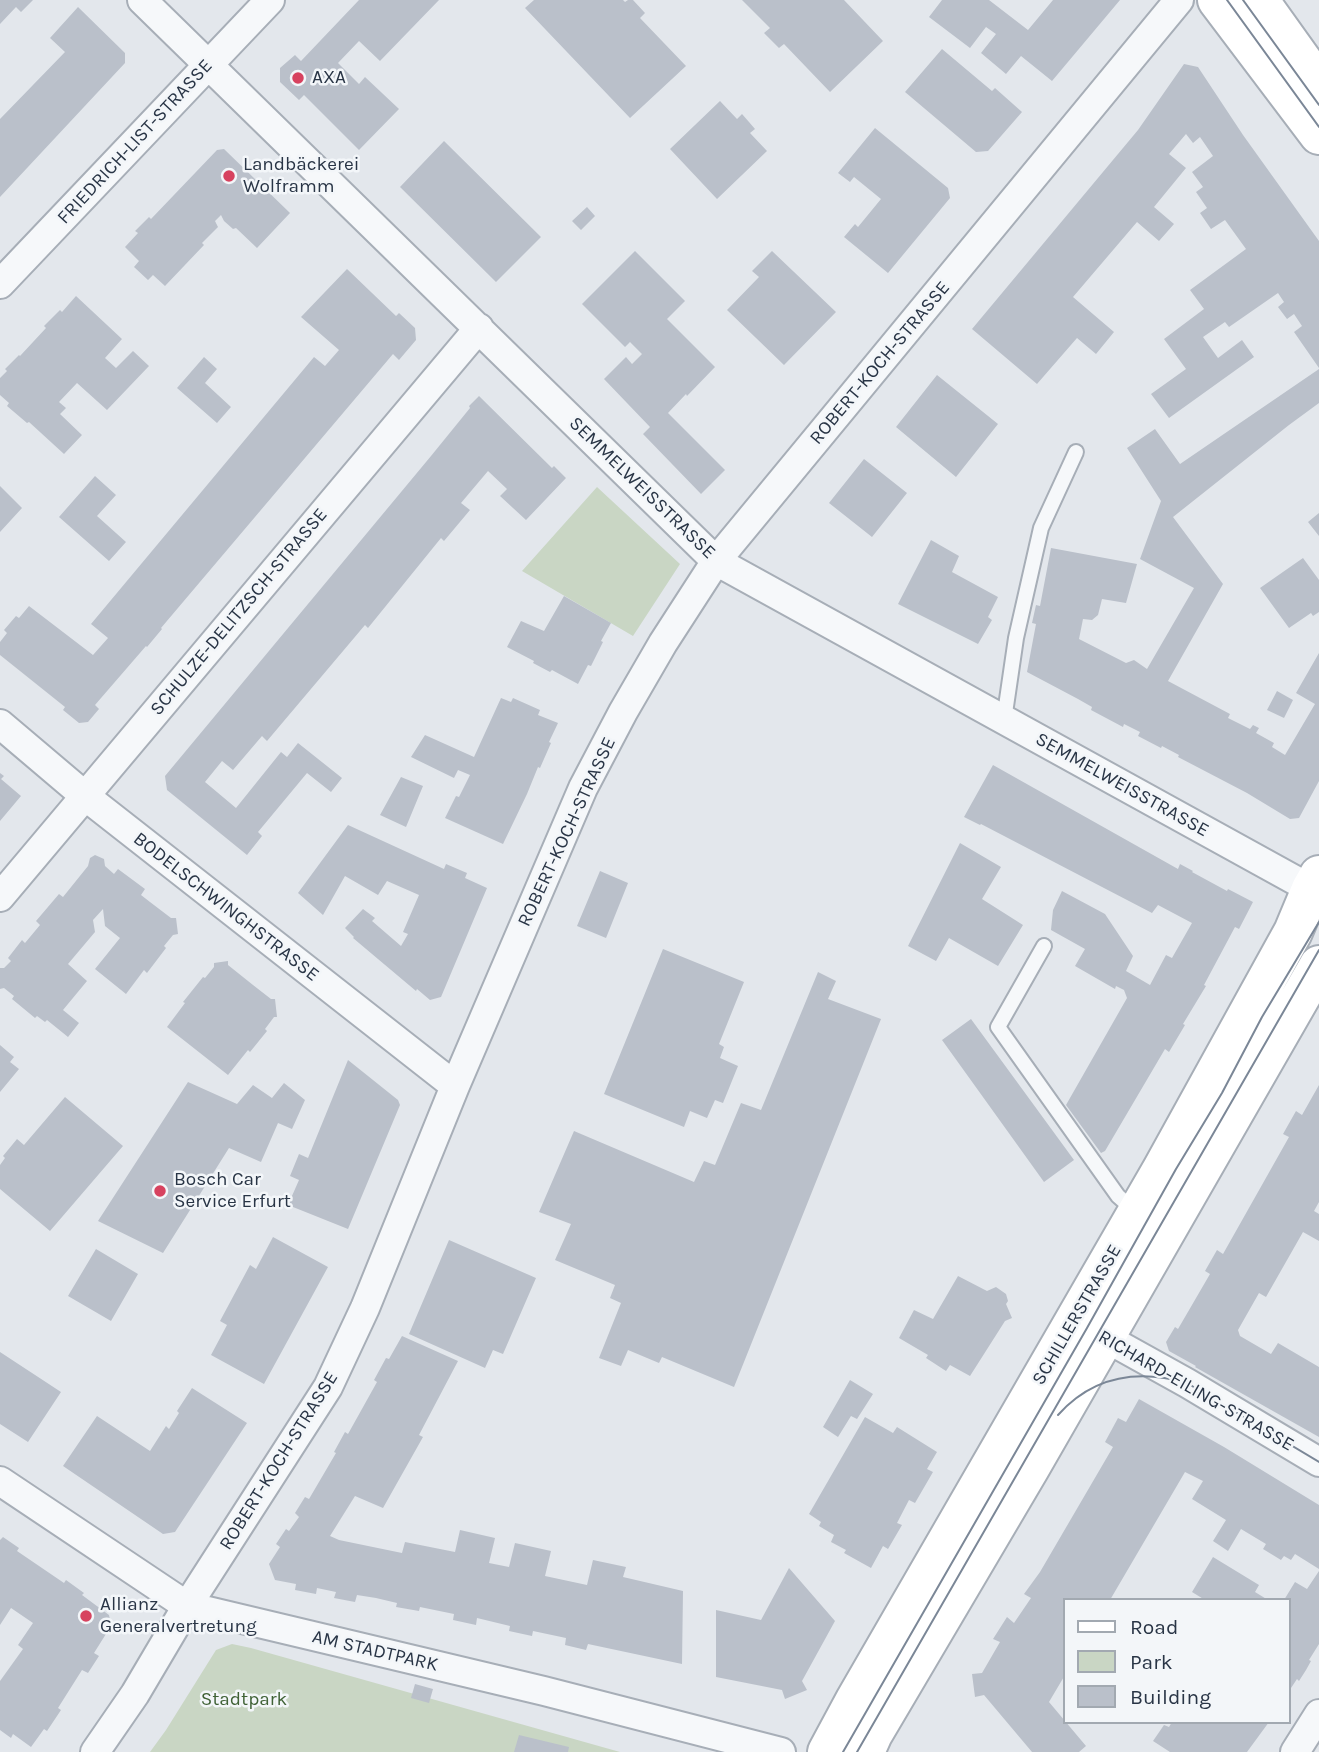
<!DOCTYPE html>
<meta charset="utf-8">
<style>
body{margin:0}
#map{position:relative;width:1319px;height:1752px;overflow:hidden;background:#e3e7ec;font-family:Karla,sans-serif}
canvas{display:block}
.legend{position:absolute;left:1063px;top:1598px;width:228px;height:126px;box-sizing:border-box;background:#f3f6f9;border:2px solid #a2a9b1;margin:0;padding:9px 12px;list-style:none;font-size:21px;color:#293546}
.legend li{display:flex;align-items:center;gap:14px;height:35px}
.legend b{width:35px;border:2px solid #a2a9b1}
</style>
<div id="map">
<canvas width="1319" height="1752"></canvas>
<ul class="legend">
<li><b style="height:9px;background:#fff"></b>Road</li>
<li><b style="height:19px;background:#c9d6c4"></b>Park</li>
<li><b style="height:19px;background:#bac0ca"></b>Building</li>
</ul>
</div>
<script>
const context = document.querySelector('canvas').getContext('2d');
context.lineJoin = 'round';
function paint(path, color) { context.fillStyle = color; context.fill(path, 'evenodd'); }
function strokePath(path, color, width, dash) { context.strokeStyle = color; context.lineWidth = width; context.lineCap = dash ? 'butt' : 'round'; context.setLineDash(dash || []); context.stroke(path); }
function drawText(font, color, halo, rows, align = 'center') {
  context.font = font + ' Karla,sans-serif'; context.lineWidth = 5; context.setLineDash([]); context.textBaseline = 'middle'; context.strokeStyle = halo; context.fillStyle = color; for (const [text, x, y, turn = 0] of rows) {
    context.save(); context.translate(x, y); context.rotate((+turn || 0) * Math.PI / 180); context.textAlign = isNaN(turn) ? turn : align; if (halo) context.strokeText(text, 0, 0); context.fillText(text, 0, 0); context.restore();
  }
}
const green = new Path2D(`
 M597 487 680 564 633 636 522 571Z
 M232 1644 251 1648 620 1752H150L166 1730 216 1650Z`);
const building = new Path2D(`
 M0 0H33L21 12 16 7 0 24Z
 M359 0H439L380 61 359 41 338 63 359 84 365 77 399 109 359 150 304 95 299 100 280 82V68L295 55 301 61Z
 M534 0H623L625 2 628 0H633L645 13 640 18 686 66 630 118 525 8Z
 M742 0H844L883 41 830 92 784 44 779 48 764 33 770 28Z
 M942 0H989L1028 30 1053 0H1120L1052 81 1021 56 1006 74 981 53 996 34 986 27 970 48 929 17Z
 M78 7 125 53V63L0 197V119L65 52 50 38Z
 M942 49 992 91 995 88 1022 112 988 151 976 152 905 92Z
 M1184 64 1198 67 1243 135 1319 241V368L1294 332 1302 326 1294 314 1287 319 1278 307 1284 302 1278 293 1229 327 1225 322 1203 337 1218 358 1242 340 1254 357 1169 418 1151 394 1186 369 1164 339 1204 309 1190 290 1246 249 1225 220 1211 229 1200 213 1207 208 1196 192 1203 187 1192 172 1213 156 1200 137 1193 143 1186 134 1169 154 1186 168 1154 207 1174 224 1159 241 1137 222 1073 297 1114 332 1096 354 1077 338 1037 384 972 329 1138 130Z
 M720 101 737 119 742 114 749 122 755 129 750 133 767 151 717 199 670 149Z
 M875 128 948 188 950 198 888 273 844 237 855 224 858 227 881 199 854 177 850 182 838 173Z
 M444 141 541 237 496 282 400 187Z
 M224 149 290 213 257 248 236 228 233 229 224 221 221 215 215 221 218 227 202 243 204 245 165 286 153 275 148 280 134 267 139 261 125 247 138 233 135 231 149 217 151 219 217 150Z
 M587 207 595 216 581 230 572 221Z
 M635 251 685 301 667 319 715 367 687 396 686 394 668 413 725 470 701 494 643 434 650 427 604 379 626 357 632 364 642 354 630 342 625 347 582 304Z
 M772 251 836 312 784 365 727 310 759 277 752 271Z
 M347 269 396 316 399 313 415 328 416 340 399 360 393 354 161 628 162 629 147 647 146 646 95 705 99 709 88 722 79 723 63 710 65 707 0 655V642L7 633 4 630 16 616 19 618 29 606 93 655 108 638 91 624 314 357 325 366 339 350 301 317Z
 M76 296 122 339 105 358 116 368 133 351 149 366 107 410 77 383 59 402 66 408 60 414 82 435 64 454 29 422 27 423 7 406 9 403 0 395V378L7 371 5 369 19 355 20 356 46 328 44 326 60 310 62 312Z
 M204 357 217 369 205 383 231 407 217 423 177 388Z
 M1319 369V403L1289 425 1173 517 1223 584 1168 681 1230 714 1228 718 1250 729 1253 725 1259 728 1256 733 1274 743 1272 747 1285 755 1315 704 1296 693 1319 653V781L1299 818 1290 819 1247 793 1178 757 1179 755 1162 746 1161 748 1138 736 1140 732 1124 724 1123 727 1091 710 1092 707 1078 699 1027 672 1036 624 1032 623 1036 605 1040 606 1051 548 1137 564 1126 603 1102 599 1098 615 1092 620 1083 619 1079 639 1126 663 1134 660 1147 669 1194 588 1140 559 1161 501 1127 448 1155 429 1180 464Z
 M937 375 998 424 956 477 896 427Z
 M479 396 552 468 554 466 566 478 526 520 500 496 507 489 488 471 461 503 470 510 444 541 441 538 368 628 365 625 267 741 262 736 233 770 222 761 205 782 236 808 281 752 287 757 298 743 342 778 331 792 307 773 258 832 262 836 247 855 167 790 165 776 431 456 470 408 469 406Z
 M864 459 907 493 872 537 829 503Z
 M95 476 116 495 97 516 126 542 109 561 59 517Z
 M0 486 22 508 0 532Z
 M1319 513V536L1308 522Z
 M931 540 959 556 952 572 998 597 988 617 992 620 978 644 898 604Z
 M1303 558 1319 580V612L1313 616 1311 613 1289 628 1260 588Z
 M564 596 611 623 601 641 603 642 591 666 588 665 578 684 552 670 550 672 533 663 534 661 507 647 521 621 544 631Z
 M1277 691 1293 700 1284 718 1267 710Z
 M501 698 511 702 513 698 540 710 538 715 558 723 549 742 551 743 540 768 538 767 527 794 503 844 445 818 456 796 459 797 470 775 458 770 454 778 411 757 425 735 474 757Z
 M993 765 1178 869 1180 864 1193 871 1192 872 1227 891 1228 889 1253 902 1239 929 1235 927 1204 985 1206 986 1183 1024 1185 1025 1169 1052 1165 1049 1105 1151 1101 1153 1066 1105 1127 998 1124 990 1116 986 1115 989 1075 966 1085 949 1051 930 1053 910 1062 891 1105 914 1133 956 1126 971 1150 985 1166 955 1172 958 1192 923 1158 905 1152 913 981 824 980 825 964 817Z
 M0 773 4 776 1 779 21 796 0 821Z
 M401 777 423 786 406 827 380 815Z
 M348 825 444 869 446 864 467 873 465 878 487 888 441 997 430 1000 417 989 416 991 353 938 354 937 345 928 363 909 375 918 372 921 401 946 408 934 403 932 419 895 387 881 378 895 345 876 323 915 298 893Z
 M960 843 1001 867 982 899 1023 925 998 966 949 938 936 961 908 946Z
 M95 855 104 859 105 866 114 874 118 869 145 889 141 895 150 902 171 918H176L178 934 173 935 164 946 166 948 147 973 144 970 126 994 95 969 120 938 105 926 103 909 93 920 95 932 68 964 87 981 63 1010 79 1023 68 1037 47 1020 45 1022 37 1016 35 1018 12 999 14 996 4 988 0 989V968H4L11 961 8 958 22 940 25 943 40 925 36 921 59 894 63 897 88 866 90 858Z
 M600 871 628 883 606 938 577 926Z
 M663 949 744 982 719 1044 724 1047 720 1058 738 1066 723 1103 715 1100 707 1118 690 1111 684 1127 604 1094Z
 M228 961V965L253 985 271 999H275L277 1017H274L265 1029 267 1031 250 1052 248 1050 228 1075 167 1027 185 1003 183 1002 203 977 205 978 214 967V963Z
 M818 972 836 981 828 999 881 1019 734 1387 662 1357 659 1363 628 1350 621 1366 599 1358 621 1303 610 1298 615 1285 555 1260 571 1224 539 1212 574 1131 694 1182 704 1161 715 1165 741 1103 761 1110Z
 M971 1019 1074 1160 1044 1182 942 1040Z
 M0 1045 14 1057 10 1062 19 1069 0 1092Z
 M348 1060 398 1100 400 1105 348 1229 288 1205 299 1180 290 1176 299 1154 308 1158Z
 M188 1082 237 1104 253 1085 272 1098 284 1083 305 1100 292 1129 278 1123 261 1162 229 1148 163 1253 98 1221Z
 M1319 1085V1202L1314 1211 1319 1214V1241L1303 1232 1266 1297 1259 1293 1238 1330 1240 1336 1271 1354 1278 1343 1319 1367V1437L1195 1367 1196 1366 1169 1351 1166 1342 1175 1327 1178 1329 1210 1274 1205 1271 1217 1250 1223 1254 1289 1137 1283 1134 1296 1111 1302 1115Z
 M65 1097 123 1146 50 1231 0 1189V1165L5 1158 3 1156 17 1139 24 1145Z
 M273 1237 328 1267 264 1384 211 1355 227 1325 220 1321 250 1265 256 1269Z
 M449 1240 536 1278 503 1354 493 1350 485 1368 409 1334Z
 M96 1249 138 1274 111 1321 68 1296Z
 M958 1276 987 1291 996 1287 1006 1294 1008 1301 1006 1304 1012 1318 1005 1321 970 1376 950 1365 946 1371 926 1358 928 1355 899 1338 914 1310 933 1319Z
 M402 1336 458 1361 419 1435 423 1437 383 1508 355 1496 330 1536 339 1540 402 1553 405 1542 455 1552 460 1530 495 1538 489 1563 509 1567 515 1543 551 1551 545 1576 587 1585 593 1560 626 1567 623 1577 683 1591 682 1664 588 1644 586 1650 565 1645 566 1638 533 1631 532 1636 509 1631 510 1626 477 1618 476 1625 453 1620 454 1614 420 1607 419 1611 396 1607 397 1603 376 1598 357 1595 355 1602 334 1598 336 1592 317 1588 316 1594 295 1590 296 1584 275 1580 269 1564 280 1547 276 1544 286 1529 289 1531 299 1517 295 1513 305 1497 309 1499 336 1453 334 1452 345 1432 348 1434 377 1382 374 1380 386 1358 389 1359Z
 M0 1352 61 1392 28 1442 0 1424Z
 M850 1380 873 1394 857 1419 851 1416 838 1437 823 1427Z
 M192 1388 247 1423 175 1532 163 1534 63 1466 97 1416 150 1451 166 1426 169 1429 179 1413 177 1411Z
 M1139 1399 1224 1447 1319 1505V1569L1295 1554 1291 1560 1284 1556 1281 1560 1263 1549 1266 1544 1241 1529 1228 1551 1213 1541 1226 1520 1192 1499 1203 1481 1185 1472 1110 1600H1065V1675L1049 1702 1086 1746 1079 1752H1032L984 1695 975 1697 972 1674 982 1673 1000 1642 993 1639 1007 1617 1014 1623 1031 1598 1024 1594 1040 1572 1113 1447 1105 1442 1118 1418 1126 1422Z
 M865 1417 893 1433 897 1427 937 1452 927 1469 933 1472 915 1503 909 1500 897 1523 902 1525 888 1549 883 1546 871 1568 844 1553 846 1550 831 1542 834 1535 819 1526 821 1522 809 1514Z
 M3 1537 19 1548 17 1551 64 1583 66 1580 84 1593 82 1595 109 1615 111 1626 94 1653 99 1656 88 1673 82 1670 58 1708 61 1710 47 1731 44 1729 31 1747 13 1734 11 1738 0 1730V1681L23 1649 18 1645 33 1623 11 1608 0 1625V1540Z
 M1213 1557 1259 1585 1255 1592 1268 1600H1205L1192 1592Z
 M789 1568 835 1621 802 1681 807 1690 785 1699 782 1690 716 1677V1610L761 1620Z
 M1319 1571V1644L1309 1660 1311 1661 1306 1670 1299 1681 1297 1679 1289 1691V1600H1284L1295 1582 1307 1589Z
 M415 1684 433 1689 429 1703 411 1698Z
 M1172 1722H1192L1195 1724 1196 1722H1269L1247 1752H1170L1153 1741 1164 1725 1169 1727Z
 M519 1735 569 1747 568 1752H514Z`);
const lane = new Path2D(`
 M1004 720 1016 638 1041 528 1076 452
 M1044 946 998 1027 1118 1196 1135 1211`);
const street = new Path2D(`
 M142 0 716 561 1311 889
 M0 284 270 0
 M0 724 85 796 455 1086
 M0 897 479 328
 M1088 1328 1187 1383 1319 1462
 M0 1481 187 1606 544 1691 781 1752
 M95 1752 135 1694 187 1606 328 1387 365 1308 455 1086 583 788 623 712 663 643 716 561 1179 0
 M1295 1752 1319 1714`);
const secondary = new Path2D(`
 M1217 0 1319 135
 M1259 0 1319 84
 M827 1752 855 1700 1162 1169 1293 932 1311 889 1319 875
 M865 1752 873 1734 1030 1468 1319 965`);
const tram = new Path2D(`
 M1227 0 1319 127
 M1243 0 1319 105
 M1058 1415C1093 1376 1138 1369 1187 1383L1319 1462
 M843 1752 1087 1328 1176 1169 1222 1093 1262 1017 1319 922
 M857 1752 1319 950`);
const markers = [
 [298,78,7,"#d7425f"],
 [229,176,7,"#d7425f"],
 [160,1191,7,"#d7425f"],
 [86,1616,7,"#d7425f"]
];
const poiNames = [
 ["AXA",312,78],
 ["Landbäckerei",243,165],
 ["Wolframm",243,187],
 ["Bosch Car",174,1180],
 ["Service Erfurt",174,1202],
 ["Allianz",100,1605],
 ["Generalvertretung",100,1627]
];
const streetNames = [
 ["FRIEDRICH-LIST-STRASSE",135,142,-47],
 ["ROBERT-KOCH-STRASSE",880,363,-50],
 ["SEMMELWEISSTRASSE",642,488,44],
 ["SCHULZE-DELITZSCH-STRASSE",239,612,-50],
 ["SEMMELWEISSTRASSE",1122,785,29],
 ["ROBERT-KOCH-STRASSE",567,832,-65],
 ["BODELSCHWINGHSTRASSE",226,907,38],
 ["SCHILLERSTRASSE",1077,1315,-60],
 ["RICHARD-EILING-STRASSE",1196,1391,30],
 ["ROBERT-KOCH-STRASSE",279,1461,-58],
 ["AM STADTPARK",375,1651,13]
];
const parkNames = [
 ["Stadtpark",244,1700]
];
paint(green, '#c9d6c4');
paint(building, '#bac0ca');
strokePath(lane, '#a7aeb7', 18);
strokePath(street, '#a7aeb7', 32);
strokePath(secondary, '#a7aeb7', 42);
strokePath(lane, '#f6f8fa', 14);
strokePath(street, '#f6f8fa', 28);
strokePath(secondary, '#fff', 38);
strokePath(tram, '#7b8797', 2);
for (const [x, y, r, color] of markers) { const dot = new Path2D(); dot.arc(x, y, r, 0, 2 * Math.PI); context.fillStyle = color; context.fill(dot); strokePath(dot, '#f3f6f9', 2.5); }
drawText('19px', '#293546', '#f3f6f9', poiNames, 'left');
drawText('19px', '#293546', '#f3f6f9', streetNames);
drawText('19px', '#406236', '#f3f6f9', parkNames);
</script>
